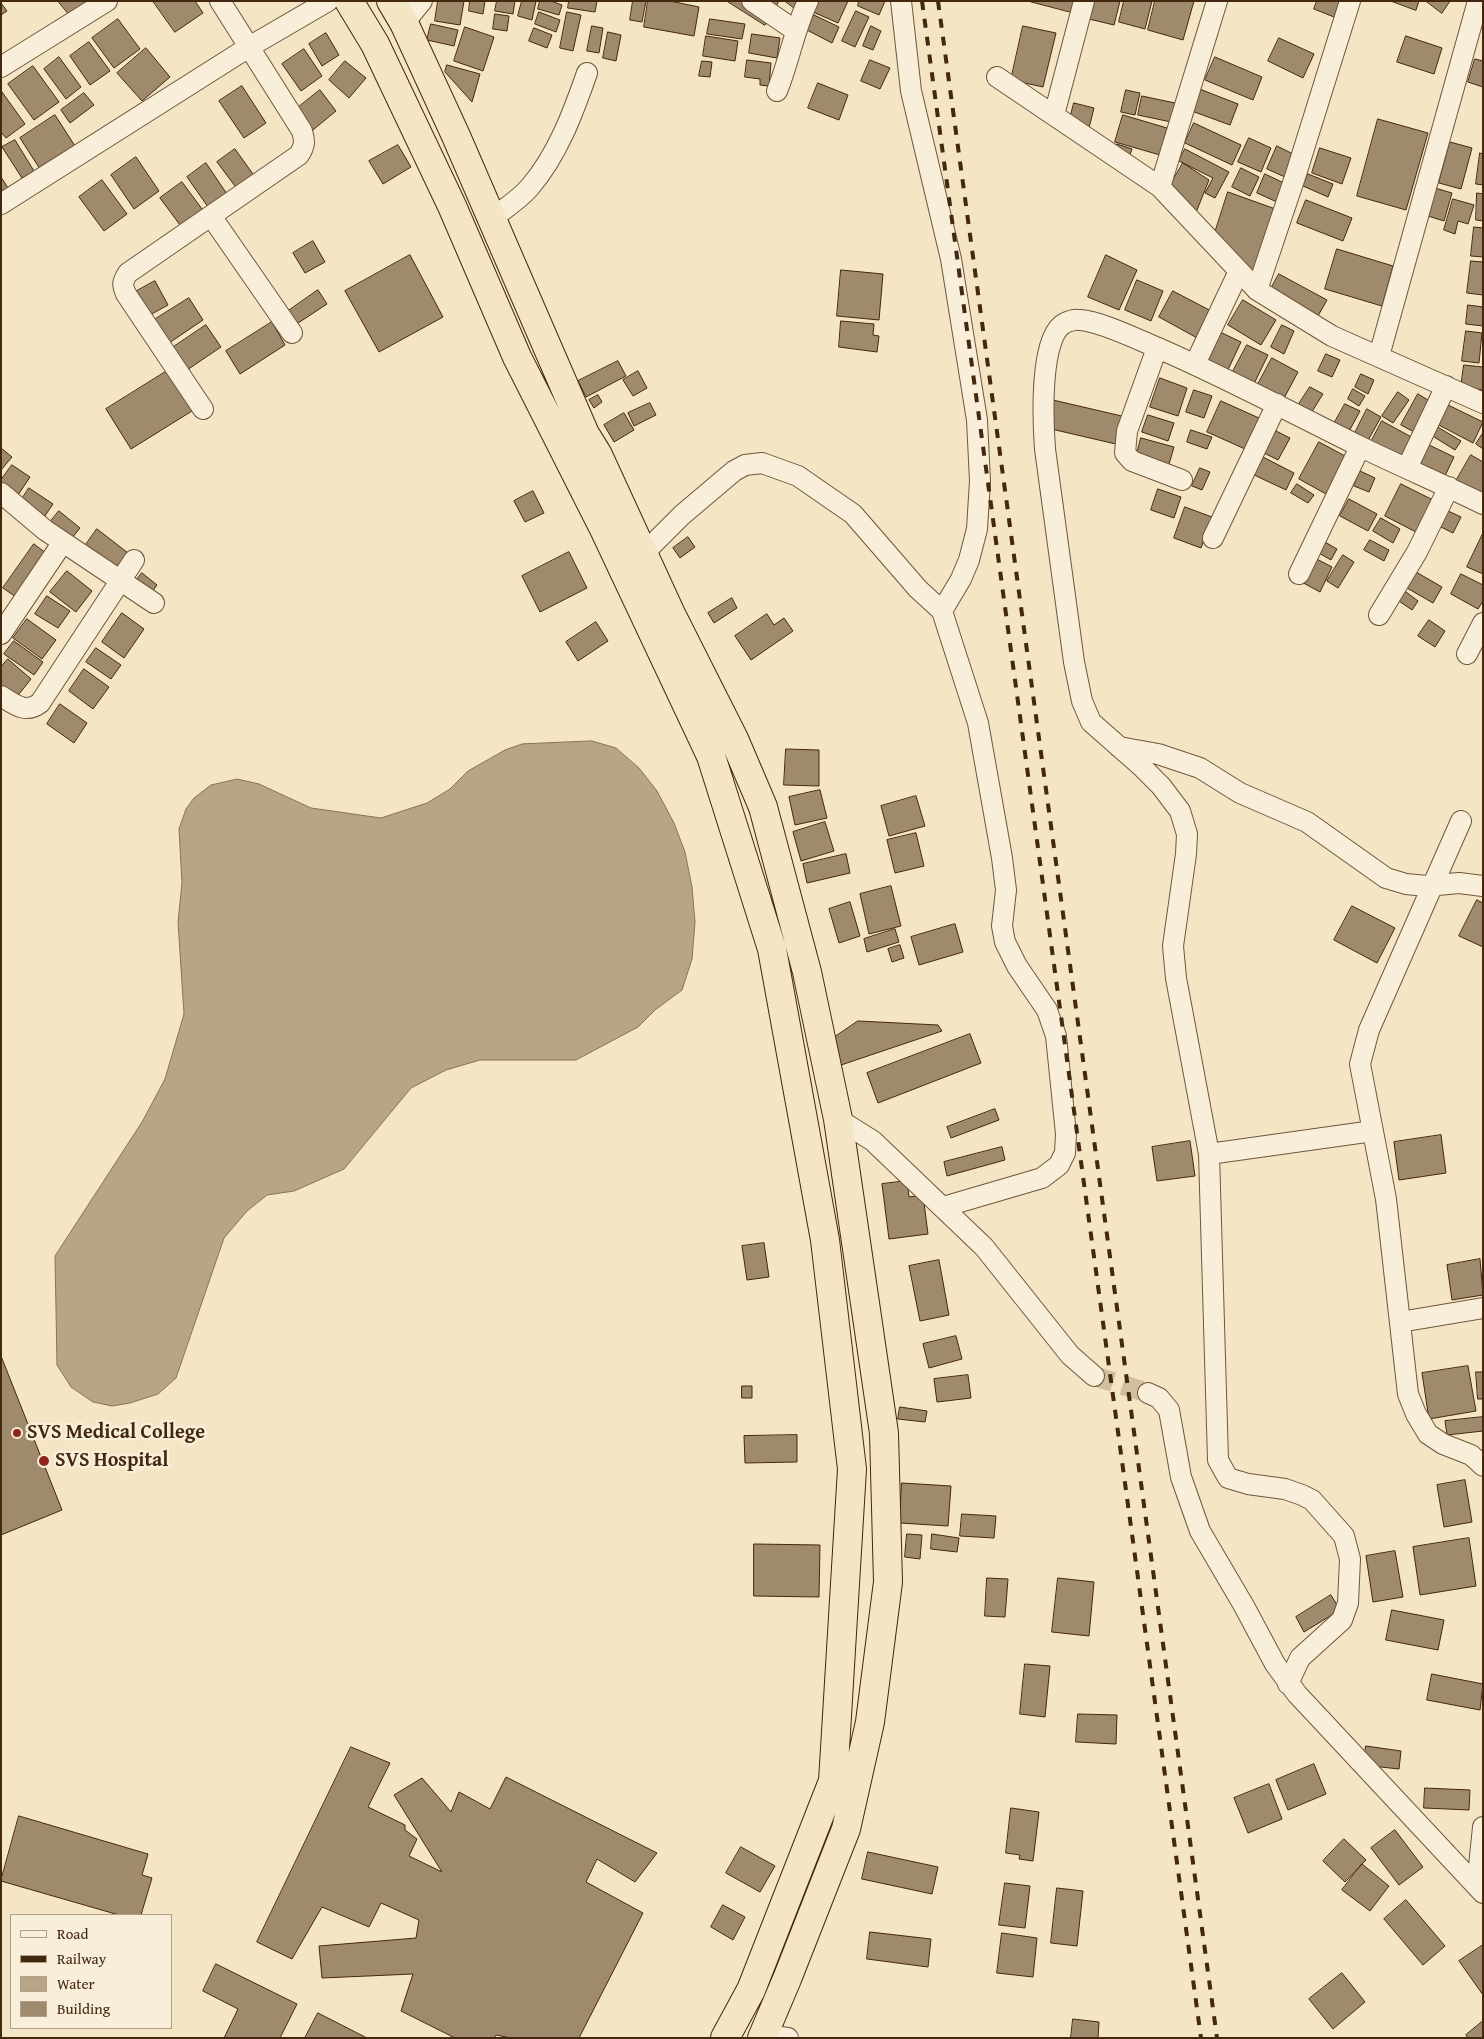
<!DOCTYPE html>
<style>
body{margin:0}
#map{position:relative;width:1484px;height:2039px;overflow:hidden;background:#f4e5c5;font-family:"Gentium Book Plus",serif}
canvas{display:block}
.frame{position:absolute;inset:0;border:2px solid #43270e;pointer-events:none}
.legend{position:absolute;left:10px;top:1914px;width:162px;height:115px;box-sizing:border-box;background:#f8eed9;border:1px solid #b09e88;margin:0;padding:6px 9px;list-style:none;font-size:15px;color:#43270e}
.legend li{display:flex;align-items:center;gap:10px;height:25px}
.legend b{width:25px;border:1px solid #b09e88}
</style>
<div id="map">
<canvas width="1484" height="2039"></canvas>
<div class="frame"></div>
<ul class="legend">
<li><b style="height:6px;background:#f8eed9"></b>Road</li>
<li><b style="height:6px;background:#43270e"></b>Railway</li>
<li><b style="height:14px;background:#b8a487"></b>Water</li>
<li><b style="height:14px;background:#9f8a6d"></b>Building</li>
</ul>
</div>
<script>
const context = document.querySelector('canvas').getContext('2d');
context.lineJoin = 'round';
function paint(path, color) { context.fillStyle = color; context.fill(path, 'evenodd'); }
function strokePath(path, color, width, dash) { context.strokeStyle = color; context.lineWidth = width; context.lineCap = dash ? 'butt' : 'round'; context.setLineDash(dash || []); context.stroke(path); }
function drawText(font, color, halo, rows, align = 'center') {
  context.font = font + ' "Gentium Book Plus",serif'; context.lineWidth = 5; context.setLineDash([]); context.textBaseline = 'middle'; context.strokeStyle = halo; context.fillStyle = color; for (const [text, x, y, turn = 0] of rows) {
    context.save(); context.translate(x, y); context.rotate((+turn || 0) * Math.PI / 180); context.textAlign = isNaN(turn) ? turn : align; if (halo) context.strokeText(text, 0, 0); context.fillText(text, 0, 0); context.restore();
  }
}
const water = new Path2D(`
 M592 741 616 748 639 768 657 791 674 823 685 852 692 887 695 922 692 959 682 990 655 1010 638 1027 576 1060H480L446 1070 411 1088 344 1169 294 1191 267 1195 247 1211 224 1238 176 1378 158 1394 130 1403 112 1406 93 1402 71 1387 57 1365 55 1256 142 1122 165 1079 184 1014 178 922 182 883 179 829 186 809 194 798 211 785 237 779 259 784 311 808 381 818 427 803 450 789 468 771 505 750 522 744Z`);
const building = new Path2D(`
 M58 1H95L73 19Z
 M153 1H195L203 13 175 32Z
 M438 1H464L460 25 435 21Z
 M470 1H485L483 14 469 11Z
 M497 1H515L513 14 495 11Z
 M522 1H536L532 20 518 16Z
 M540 1H551L562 5 559 15 538 9Z
 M569 1H597L595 12 568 8Z
 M633 1H646L642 22 630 20Z
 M648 1H670L699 7 694 36 644 27Z
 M727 1H779L765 25Z
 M785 1H803L797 10Z
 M818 1H848L838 23 813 12Z
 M859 1H885L879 15 858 6Z
 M1028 1H1074L1071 12Z
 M1093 1H1120L1114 25 1089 19Z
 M1124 1H1152L1145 29 1119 22Z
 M1155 1H1194L1183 40 1148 30Z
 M1317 1H1340L1334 17 1314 9Z
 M1391 1H1419L1416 10Z
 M1426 1H1450L1442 13Z
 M1 3 7 11 1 15Z
 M856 11 869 17 855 47 842 41Z
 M539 12 560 20 556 32 535 24Z
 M567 12 581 15 573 51 560 48Z
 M495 14 509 16 507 31 493 29Z
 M814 15 839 27 832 43 807 30Z
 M118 19 140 49 114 68 92 38Z
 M710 19 745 24 742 39 707 34Z
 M431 24 458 30 454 46 427 40Z
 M592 26 603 28 599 53 587 51Z
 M871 26 881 31 873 50 863 46Z
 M1023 26 1056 33 1043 87 1011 80Z
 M465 27 494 37 483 71 454 61Z
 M534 28 552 35 547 48 529 41Z
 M608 32 621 35 616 61 603 58Z
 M326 33 339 55 322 66 309 44Z
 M752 34 780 38 777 58 749 53Z
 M706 36 738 41 735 61 703 56Z
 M1406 36 1442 48 1434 74 1397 62Z
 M1279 38 1314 54 1303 78 1268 61Z
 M89 42 110 71 90 85 70 56Z
 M146 48 170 77 142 101 117 73Z
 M304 49 322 76 301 91 282 64Z
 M59 57 81 87 66 99 44 69Z
 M1215 57 1262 77 1253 100 1205 80Z
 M1475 59 1483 61V87L1468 82Z
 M747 60 771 63 769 86 760 85V79L745 77Z
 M870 60 890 68 880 89 861 81Z
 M345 61 366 78 349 98 329 80Z
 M702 61 712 62 710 77 699 76Z
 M447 65 480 74 472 102 445 72Z
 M33 66 59 102 34 120 8 84Z
 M818 83 848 95 839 120 808 108Z
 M242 86 266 123 244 138 219 101Z
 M1197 88 1238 104 1230 125 1189 110Z
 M320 90 336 111 308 134 291 113Z
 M1126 90 1140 93 1135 115 1121 112Z
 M2 92 25 124 6 138 1 132Z
 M84 93 94 105 70 123 61 110Z
 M1142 96 1175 103 1171 122 1138 115Z
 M1074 103 1094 108 1088 132 1068 127Z
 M55 115 75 146 40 169 20 138Z
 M1123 115 1167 128 1160 155 1115 142Z
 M1378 119 1428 133 1406 210 1357 196Z
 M1194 123 1241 145 1232 165 1185 143Z
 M1249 138 1271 148 1261 172 1238 162Z
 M15 140 34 171 22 178 2 147Z
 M1450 142 1472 148 1461 189 1439 183Z
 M1117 144 1132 149 1128 160 1114 155Z
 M398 145 411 167 383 184 369 161Z
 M1277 146 1295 155 1285 177 1267 169Z
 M1320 148 1351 158 1342 184 1312 173Z
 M235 149 258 181 241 194 217 162Z
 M1185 149 1229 172 1215 198 1205 193 1213 178 1179 161Z
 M1480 153 1483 154V185L1476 184Z
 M136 157 159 191 134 209 111 175Z
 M206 163 231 200 213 214 187 177Z
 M1183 163 1209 180 1195 215 1167 191Z
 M1241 168 1259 177 1250 196 1232 187Z
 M1265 174 1286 184 1277 202 1257 193Z
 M1308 174 1333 184 1328 197 1303 186Z
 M1 177 8 188 1 193Z
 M102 180 127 214 104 231 79 197Z
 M182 182 205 213 183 229 160 198Z
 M1435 188 1452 193 1444 221 1428 216Z
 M1228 192 1281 211 1258 275 1213 239Z
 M1477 193 1483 194V221L1476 220Z
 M1453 199 1474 205 1468 224 1458 221 1455 234 1444 230Z
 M1306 200 1352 218 1343 241 1297 223Z
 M1474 227 1483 228V257L1471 256Z
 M313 241 325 262 305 273 293 253Z
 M1337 249 1393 266 1382 306 1325 289Z
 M410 255 443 317 379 352 345 291Z
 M1106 255 1137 270 1119 310 1088 297Z
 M1471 261 1483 262V295L1467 293Z
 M841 270 883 274 879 320 837 316Z
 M1279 274 1327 300 1314 323 1267 296Z
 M1137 280 1163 291 1151 321 1125 310Z
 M155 281 168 305 148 316 135 292Z
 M318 290 327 304 292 327 284 314Z
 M1173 291 1213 312 1199 339 1159 317Z
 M189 298 203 320 169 343 154 320Z
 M1243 300 1276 320 1261 345 1228 325Z
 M1468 305 1483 307V326L1466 324Z
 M841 321 874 324 873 335 879 336 877 352 839 347Z
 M272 322 285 345 240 374 226 351Z
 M206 325 221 347 187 370 172 348Z
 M1282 325 1294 331 1284 354 1271 347Z
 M1466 331 1482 333 1479 363 1462 361Z
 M1220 332 1241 342 1225 376 1204 366Z
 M1247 345 1268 355 1252 388 1230 377Z
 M1326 354 1340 360 1332 377 1318 371Z
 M1272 358 1298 372 1282 402 1256 388Z
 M618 361 626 376 586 397 578 381Z
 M1464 365 1483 367V390L1461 387Z
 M167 371 192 411 131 449 106 409Z
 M638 371 647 388 633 396 623 380Z
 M1361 374 1374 380 1368 394 1355 387Z
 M1160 378 1187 388 1178 416 1150 407Z
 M1310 387 1323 394 1308 418 1295 410Z
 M1353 389 1365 396 1359 406 1348 399Z
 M1194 390 1212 396 1204 418 1186 412Z
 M1398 392 1409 400 1393 423 1382 416Z
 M1418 394 1433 403 1416 433 1401 425Z
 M598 395 602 402 594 408 589 400Z
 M1053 400 1126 417 1120 445 1047 428Z
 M1221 401 1259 418 1245 449 1207 432Z
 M650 403 656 415 634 426 628 413Z
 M1345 404 1360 411 1346 437 1331 429Z
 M1446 404 1483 422 1473 443 1437 424Z
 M1367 409 1381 417 1365 446 1352 439Z
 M624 413 634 430 614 442 604 425Z
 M1148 415 1174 423 1168 441 1142 432Z
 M1382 421 1415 439 1403 460 1371 442Z
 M1436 426 1461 441 1455 450 1431 435Z
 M1191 430 1212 437 1207 449 1187 442Z
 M1276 431 1290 438 1278 460 1264 453Z
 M1483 433V449L1476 444Z
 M1141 438 1174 447 1167 471 1135 462Z
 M1319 442 1347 457 1326 494 1299 479Z
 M1425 443 1454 457 1442 482 1413 469Z
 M1 448 12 457 1 470Z
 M1471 455 1483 462V496L1456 481Z
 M1261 456 1294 473 1286 490 1252 474Z
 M12 465 30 477 12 504 1 496V480Z
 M1200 468 1210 472 1202 490 1192 486Z
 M1360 471 1375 478 1369 492 1354 486Z
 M1297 484 1314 495 1308 503 1291 493Z
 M1401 484 1433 500 1416 532 1385 516Z
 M29 488 53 504 36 529 13 513Z
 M1158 489 1181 497 1174 518 1151 510Z
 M533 491 544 513 525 522 514 501Z
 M1349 499 1377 514 1368 531 1340 516Z
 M1185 507 1212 517 1201 548 1174 538Z
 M1446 510 1461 517 1453 533 1439 526Z
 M59 511 80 528 68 543 47 526Z
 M1381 518 1400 529 1393 543 1373 531Z
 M97 529 128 553 111 576 80 553Z
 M1483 533V574L1467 567Z
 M688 537 695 547 680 558 673 548Z
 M1370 540 1389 550 1384 561 1364 550Z
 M1323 541 1337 549 1331 560 1317 552Z
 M34 544 47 554 16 597 3 588Z
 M569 552 587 588 540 612 522 576Z
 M1343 555 1354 562 1338 588 1327 581Z
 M1311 556 1332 567 1320 592 1298 580Z
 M67 571 92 591 76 612 50 592Z
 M1416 572 1442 587 1433 603 1407 588Z
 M142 573 157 585 147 599 131 587Z
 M1461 574 1483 585V601L1478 609 1451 594Z
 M1406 592 1418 601 1412 610 1399 601Z
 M47 596 70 611 58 628 35 614Z
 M732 598 737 608 714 623 708 613Z
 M122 613 144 629 124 658 102 642Z
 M767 614 774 625 784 618 793 631 751 660 735 636Z
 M27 619 56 640 42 659 13 638Z
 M1429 620 1445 631 1435 647 1418 636Z
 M596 622 608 641 578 661 566 642Z
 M14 641 43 662 34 675 4 654Z
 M96 648 121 665 111 679 86 662Z
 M8 659 31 679 15 699 1 688V667Z
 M84 669 109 687 93 709 69 691Z
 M60 704 87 723 74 743 47 724Z
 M786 749 819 750V786L784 785Z
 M820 790 827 818 795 825 789 797Z
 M916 796 925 826 889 836 881 806Z
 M825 822 834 851 801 861 793 832Z
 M916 833 924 866 895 873 887 840Z
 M846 854 850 873 807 883 803 864Z
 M891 886 901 926 869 934 860 894Z
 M1477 900 1483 903V947L1459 936Z
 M850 902 860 936 839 943 829 909Z
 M1352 906 1395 928 1377 963 1334 940Z
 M955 924 963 952 919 965 911 937Z
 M895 929 899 942 867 952 864 939Z
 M900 945 904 958 892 962 888 949Z
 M858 1021 938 1025 942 1031 841 1065 832 1039Z
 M970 1034 981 1063 878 1103 867 1073Z
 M995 1109 999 1120 951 1138 947 1127Z
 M1441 1135 1446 1173 1399 1180 1394 1142Z
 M1190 1141 1195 1176 1157 1181 1152 1147Z
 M1002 1147 1005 1160 947 1176 944 1162Z
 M907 1181 909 1197 923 1195 928 1234 889 1239 882 1184Z
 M764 1243 769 1277 747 1280 742 1246Z
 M1480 1259 1483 1295 1452 1300 1447 1265Z
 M939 1260 949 1315 920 1321 909 1266Z
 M956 1336 962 1359 929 1368 923 1344Z
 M1 1356 62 1510 1 1535Z
 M1468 1366 1476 1411 1429 1419 1422 1373Z
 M1476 1372H1483V1399H1478Z
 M968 1375 971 1398 937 1402 934 1379Z
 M742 1386H752V1398H742Z
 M900 1407 927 1411 925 1422 898 1419Z
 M1483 1417V1431L1447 1435 1445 1421Z
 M797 1435V1462L745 1463 744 1436Z
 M1465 1480 1472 1522 1444 1527 1437 1485Z
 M902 1483 951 1486 948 1526 900 1523Z
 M962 1514 996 1516 994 1538 960 1536Z
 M907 1534 922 1535 920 1559 905 1557Z
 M932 1534 959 1538 957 1552 931 1549Z
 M1469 1538 1476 1586 1420 1595 1413 1547Z
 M754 1544 820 1545 819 1597 754 1596Z
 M1395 1551 1403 1597 1373 1602 1366 1556Z
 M987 1578 1008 1579 1005 1617 985 1616Z
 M1058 1578 1094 1582 1089 1636 1052 1632Z
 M1331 1595 1340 1610 1304 1632 1296 1617Z
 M1392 1610 1444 1620 1438 1650 1386 1640Z
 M1025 1664 1050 1666 1045 1717 1020 1714Z
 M1432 1674 1483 1684 1480 1710 1427 1700Z
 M1078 1714 1117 1715 1116 1744 1076 1742Z
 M1366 1746 1401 1751 1399 1769 1363 1765Z
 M351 1747 390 1763 368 1807 405 1825V1830L417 1839 409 1856 442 1872 394 1795 422 1778 451 1812 459 1792 490 1809 506 1777 657 1853 635 1882 597 1859 586 1882 643 1913 579 2038H511L496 2035 494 2038H455L401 2011 413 1974 322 1978 319 1946 416 1938 419 1920 381 1903 369 1927 322 1907 292 1959 257 1942Z
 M1314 1764 1326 1794 1288 1810 1276 1780Z
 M1269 1784 1282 1819 1248 1833 1234 1798Z
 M1425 1788 1470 1790 1469 1810 1424 1808Z
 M1011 1808 1039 1812 1033 1861 1019 1859 1020 1855 1006 1853Z
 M19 1816 148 1854 142 1875 152 1878 141 1915H119L1 1881Z
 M1395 1830 1423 1867 1399 1885 1371 1848Z
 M1344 1839 1366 1860 1345 1882 1323 1861Z
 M741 1847 775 1866 760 1892 726 1873Z
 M868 1852 938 1867 932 1894 862 1879Z
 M1362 1864 1389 1886 1370 1911 1342 1890Z
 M1005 1883 1030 1886 1025 1928 999 1925Z
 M1057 1888 1083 1891 1077 1946 1051 1943Z
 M1406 1900 1445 1946 1423 1965 1384 1919Z
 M723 1905 745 1917 733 1940 711 1927Z
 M870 1932 931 1939 928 1967 867 1959Z
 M1002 1933 1037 1938 1033 1977 997 1973Z
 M1483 1945V1995L1459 1961Z
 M216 1964 297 2004 280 2038H224L238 2009 203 1991Z
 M1342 1973 1365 2002 1333 2029 1309 1999Z
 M318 2013 367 2038H305Z
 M1073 2019 1099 2022 1098 2038H1071Z
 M1483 2021V2038H1468L1466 2035Z`);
const minorTunnel = new Path2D(`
 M1094 1376 1148 1393`);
const minor = new Path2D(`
 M752 1 796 31
 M901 1 911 91 951 259 977 420 980 481 977 529 969 560 961 579 942 611
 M404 23 422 1
 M1 67 107 1
 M997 77 1160 187 1257 290 1332 336 1483 403
 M777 91C789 62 794 30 808 1
 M1054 115 1084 1
 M1160 187 1217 1
 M1 204 249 47 328 1
 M211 216 292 333
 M491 219C504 209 519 200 530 187 558 154 573 113 587 73
 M1257 290 1296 174 1350 1
 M1157 348 1127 431 1125 453 1132 461 1182 480
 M1379 356 1478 1
 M1195 364 1239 271
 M203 409 126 294C122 285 122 282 128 273L299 155C305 146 305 141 302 131L220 1
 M1407 468 1446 386
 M1 493 45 530 154 603
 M1213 538 1277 404
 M643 554 682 515 734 471 745 465 762 463 798 476 853 514 918 589 942 611 978 723 1002 858 1006 890 1002 926 1005 942 1017 966 1047 1010 1056 1036 1066 1134 1065 1153 1059 1165 1042 1178 943 1207
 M1299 574 1360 447
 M1379 615 1417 552 1449 487
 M1 634 63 542
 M1467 654 1483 623
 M1 696C15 705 26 714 40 703L134 560
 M1119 747 1158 754 1200 768 1240 793 1307 822 1386 878 1406 884 1427 886 1459 883 1483 886
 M1461 821 1369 1030 1360 1064 1386 1199 1408 1394 1416 1414 1428 1434 1443 1444 1471 1455 1483 1466
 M838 1119 873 1141 984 1247 1070 1355 1094 1376
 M1209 1154 1373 1131
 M1400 1322 1483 1308
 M1148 1393 1159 1398 1169 1410 1181 1477 1200 1531 1244 1606 1275 1664 1297 1694 1483 1893
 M1288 1684 1300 1658 1342 1620 1348 1603 1350 1559 1344 1536 1312 1500 1302 1495 1285 1489 1248 1484 1228 1478 1218 1460 1209 1154 1176 978 1173 946 1186 854 1187 834 1180 811 1161 786 1141 766 1091 722 1082 701 1074 662 1045 449C1043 422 1039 335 1065 323 1069 321 1076 319 1080 320 1100 321 1139 340 1158 348 1227 378 1292 413 1359 446 1400 466 1442 484 1483 504
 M1477 1886 1483 1827
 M764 2035 788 2038`);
const trunk = new Path2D(`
 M349 1 375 44 452 206 517 357 605 531 711 756 772 949 825 1240 852 1469 833 1781 751 1990 725 2038
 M391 1 404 23 456 136 585 434 598 455 671 614 734 739 763 807 807 972 838 1119 884 1433 888 1582 870 1722 846 1829 787 1979 762 2038`);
const rail = new Path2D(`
 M922 1 1201 2038
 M938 1 1217 2038`);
const markers = [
 [17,1433,5,"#8f2418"],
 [44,1461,6,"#8f2418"]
];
const poiNames = [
 ["SVS Medical College",27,1433],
 ["SVS Hospital",55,1461]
];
paint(water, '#b8a487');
strokePath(water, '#897257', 1);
paint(building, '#9f8a6d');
strokePath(building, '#43270e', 1);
strokePath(minorTunnel, '#d1bfa0', 20, [20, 10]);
strokePath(minor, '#6f563c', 22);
strokePath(trunk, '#43270e', 30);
strokePath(minor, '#f8eed9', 20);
strokePath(trunk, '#f4e5c5', 28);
strokePath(rail, '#43270e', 4, [9, 9]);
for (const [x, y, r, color] of markers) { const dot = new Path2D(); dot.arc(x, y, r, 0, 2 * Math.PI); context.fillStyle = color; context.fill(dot); strokePath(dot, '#f8eed9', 2); }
drawText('bold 20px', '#43270e', '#f8eed9', poiNames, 'left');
</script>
